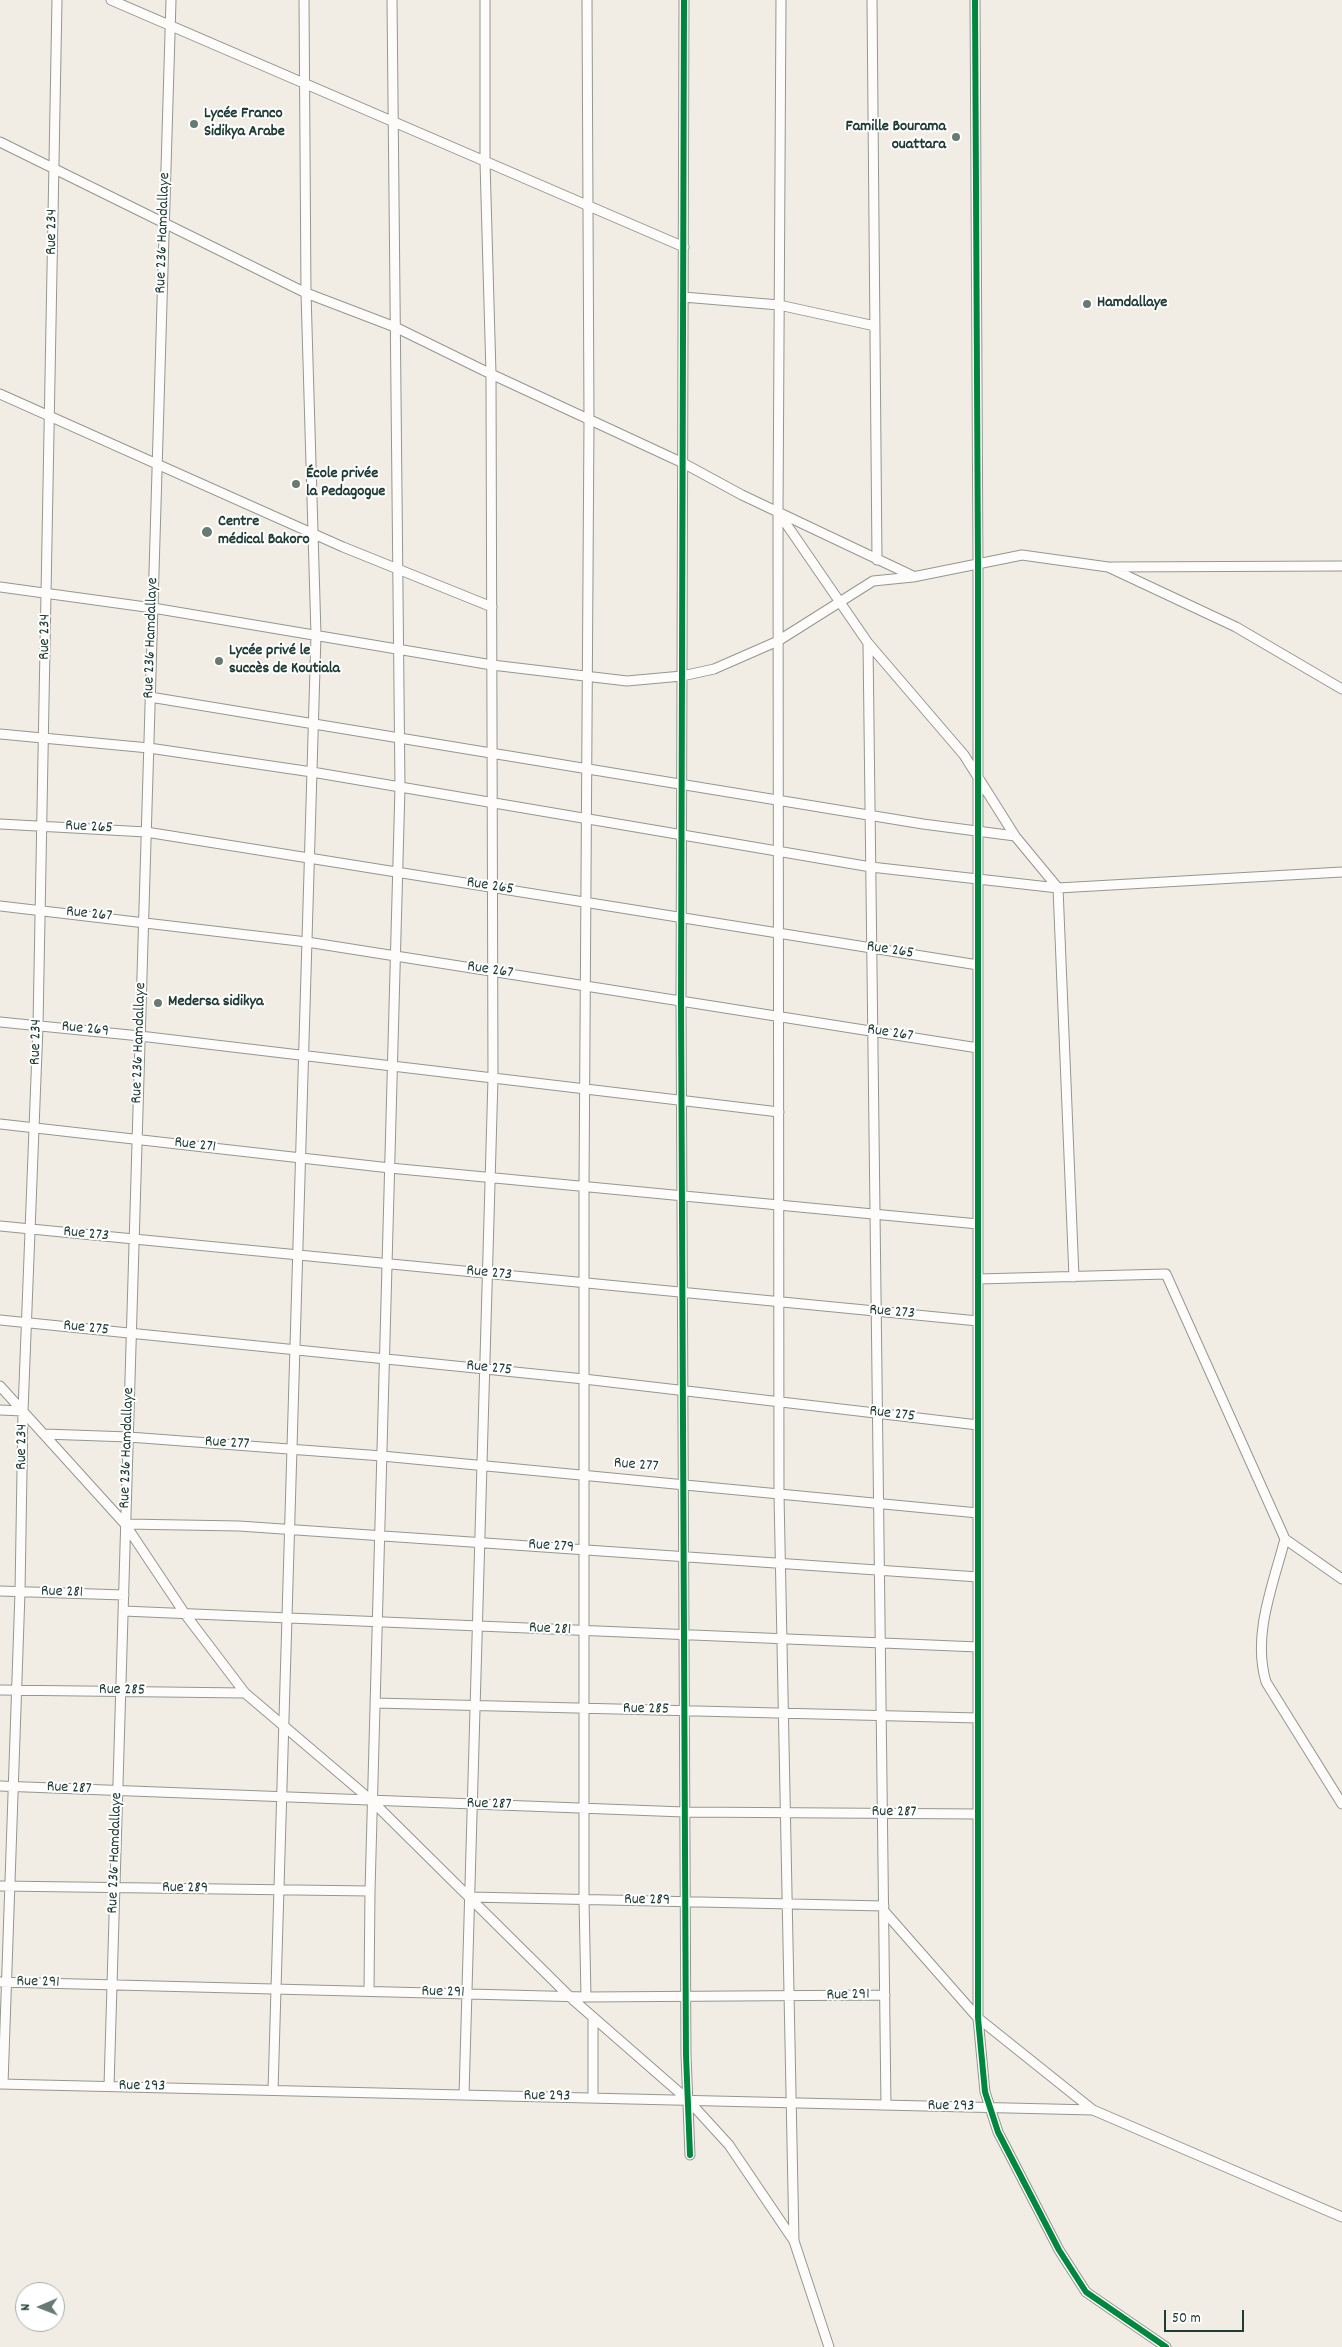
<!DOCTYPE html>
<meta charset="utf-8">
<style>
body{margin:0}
#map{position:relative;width:1342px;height:2347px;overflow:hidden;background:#f1ede4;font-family:Dekko,sans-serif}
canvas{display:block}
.north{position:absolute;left:15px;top:2282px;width:50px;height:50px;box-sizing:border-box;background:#fff;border:1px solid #a5b1ae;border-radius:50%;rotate:269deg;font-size:14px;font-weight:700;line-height:20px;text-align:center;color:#1f3d34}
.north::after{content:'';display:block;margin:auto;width:18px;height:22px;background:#687b72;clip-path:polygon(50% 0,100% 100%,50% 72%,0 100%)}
.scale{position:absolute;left:1164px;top:2310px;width:80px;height:22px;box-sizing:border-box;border:2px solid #1f3d34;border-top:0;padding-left:6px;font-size:15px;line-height:18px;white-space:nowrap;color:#1f3d34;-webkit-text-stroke:4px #fff;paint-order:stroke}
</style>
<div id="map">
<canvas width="1342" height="2347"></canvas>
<div class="north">N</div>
<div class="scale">50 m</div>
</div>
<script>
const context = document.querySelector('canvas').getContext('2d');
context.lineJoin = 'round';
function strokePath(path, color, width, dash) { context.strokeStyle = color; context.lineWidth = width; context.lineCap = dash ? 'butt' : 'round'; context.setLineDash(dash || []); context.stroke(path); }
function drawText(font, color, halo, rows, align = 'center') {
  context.font = font + ' Dekko,sans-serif'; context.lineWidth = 4; context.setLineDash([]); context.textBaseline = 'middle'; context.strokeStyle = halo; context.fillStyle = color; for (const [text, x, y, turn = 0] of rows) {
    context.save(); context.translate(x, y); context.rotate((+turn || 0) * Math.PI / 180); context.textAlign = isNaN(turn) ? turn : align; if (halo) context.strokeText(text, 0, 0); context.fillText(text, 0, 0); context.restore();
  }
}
const minor = new Path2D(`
 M111 0 684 247
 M684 0 681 1001 686 2055 690 2155
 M781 0 778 512 779 1494 794 2241
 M872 0 877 560
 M975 0 978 564V2018L985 2092 998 2132 1059 2250 1086 2292 1166 2347
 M0 142 306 293 395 327 491 374 683 463 742 495 913 576
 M683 297 779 305 875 326
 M0 394 343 547 492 607
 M778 512 868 643 964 755 1015 836 1058 888 1074 1277
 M1111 567 1342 566
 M0 587 153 608 492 665 627 681 682 676 714 669 778 641 873 581 913 577 1022 555 1108 567 1236 627 1342 689
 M868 643 886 2105
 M150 697 923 824 1015 836
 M0 734 149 748 312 772 871 867 1058 888 1342 872
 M0 824 146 832 978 965
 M0 906 307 942 978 1048
 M0 1022 140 1036 779 1112
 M0 1124 390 1168 978 1224
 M0 1226 978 1321
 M978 1279 1166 1274 1285 1539 1342 1579
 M0 1320 584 1379 978 1425
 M0 1386 125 1524 185 1614 245 1693 372 1801 570 1997 688 2100 729 2145 794 2241 829 2347
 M0 1410 23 1411
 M44 1434 129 1437 382 1456 978 1513
 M125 1524 239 1526 978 1577
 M1285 1539C1273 1585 1252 1635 1266 1682L1342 1804
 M0 1591 124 1595
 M123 1611 978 1647
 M0 1690 245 1693
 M375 1703 978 1718
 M0 1786 684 1812 978 1814
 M0 1886 370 1891
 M470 1897 884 1906
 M884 1911 978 2018 1093 2110 1342 2217
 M0 1982 586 1997 885 1995
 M369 1991 370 1891 400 787 392 0
 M586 1997 584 1900V1186L589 420 587 0
 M0 2084 1093 2110
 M3 2084 20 1592 23 1411 38 1026 57 0
 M109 2086 171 0
 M273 2090 316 635 306 293 304 0
 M464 2095 493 1078 491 374 485 162V0
 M593 2098V2017`);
const cycleway = new Path2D(`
 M684 0 681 1001 686 2055 690 2155
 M975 0 978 564V2018L985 2092 998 2132 1059 2250 1086 2292 1166 2347`);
const markers = [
 [194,124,5,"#687b72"],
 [956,137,5,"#687b72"],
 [1087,304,5,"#687b72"],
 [296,484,5,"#687b72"],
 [207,532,6,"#687b72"],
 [219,661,5,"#687b72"],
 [158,1003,5,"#687b72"]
];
const poiNames = [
 ["Lycée Franco",204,115],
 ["Sidikya Arabe",204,133],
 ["Famille Bourama",946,128,"right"],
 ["ouattara",946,146,"right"],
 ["Hamdallaye",1097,304],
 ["École privée",306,475],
 ["la Pedagogue",306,493],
 ["Centre",218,523],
 ["médical Bakoro",218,541],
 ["Lycée privé le",229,652],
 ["succès de Koutiala",229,670],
 ["Medersa sidikya",168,1003]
];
const streetNames = [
 ["Rue 234",53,232,-89],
 ["Rue 236 Hamdallaye",164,233,-88],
 ["Rue 234",46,637,-89],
 ["Rue 236 Hamdallaye",152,638,-88],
 ["Rue 265",89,828,3],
 ["Rue 265",490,887,9],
 ["Rue 267",89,915,6],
 ["Rue 265",890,951,9],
 ["Rue 267",490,971,9],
 ["Rue 269",85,1030,6],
 ["Rue 267",890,1034,9],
 ["Rue 234",37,1042,-88],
 ["Rue 236 Hamdallaye",140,1043,-88],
 ["Rue 271",195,1146,7],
 ["Rue 273",86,1235,6],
 ["Rue 273",489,1274,6],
 ["Rue 273",892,1313,5],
 ["Rue 275",86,1329,6],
 ["Rue 275",489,1369,6],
 ["Rue 275",892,1415,7],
 ["Rue 277",227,1444,4],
 ["Rue 234",23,1447,-89],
 ["Rue 236 Hamdallaye",128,1448,-88],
 ["Rue 277",636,1466,5],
 ["Rue 279",551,1547,4],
 ["Rue 281",62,1593,2],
 ["Rue 281",550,1630,3],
 ["Rue 285",122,1691,1],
 ["Rue 285",646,1710,1],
 ["Rue 287",69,1789,3],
 ["Rue 287",489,1805,2],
 ["Rue 287",894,1813,1],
 ["Rue 236 Hamdallaye",116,1853,-88],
 ["Rue 289",185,1889,1],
 ["Rue 289",647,1901,1],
 ["Rue 291",38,1983,2],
 ["Rue 291",443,1993,2],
 ["Rue 291",848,1996,-1],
 ["Rue 293",142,2087,1],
 ["Rue 293",547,2097,1],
 ["Rue 293",951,2107,1]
];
strokePath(minor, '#949790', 11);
strokePath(minor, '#fdfcfb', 9);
strokePath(cycleway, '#00873e', 6);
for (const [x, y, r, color] of markers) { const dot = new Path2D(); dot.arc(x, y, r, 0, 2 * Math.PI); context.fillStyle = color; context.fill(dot); strokePath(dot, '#fff', 2); }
drawText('bold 16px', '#1f3d34', '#fff', poiNames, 'left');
drawText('16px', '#1f3d34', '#fff', streetNames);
</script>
